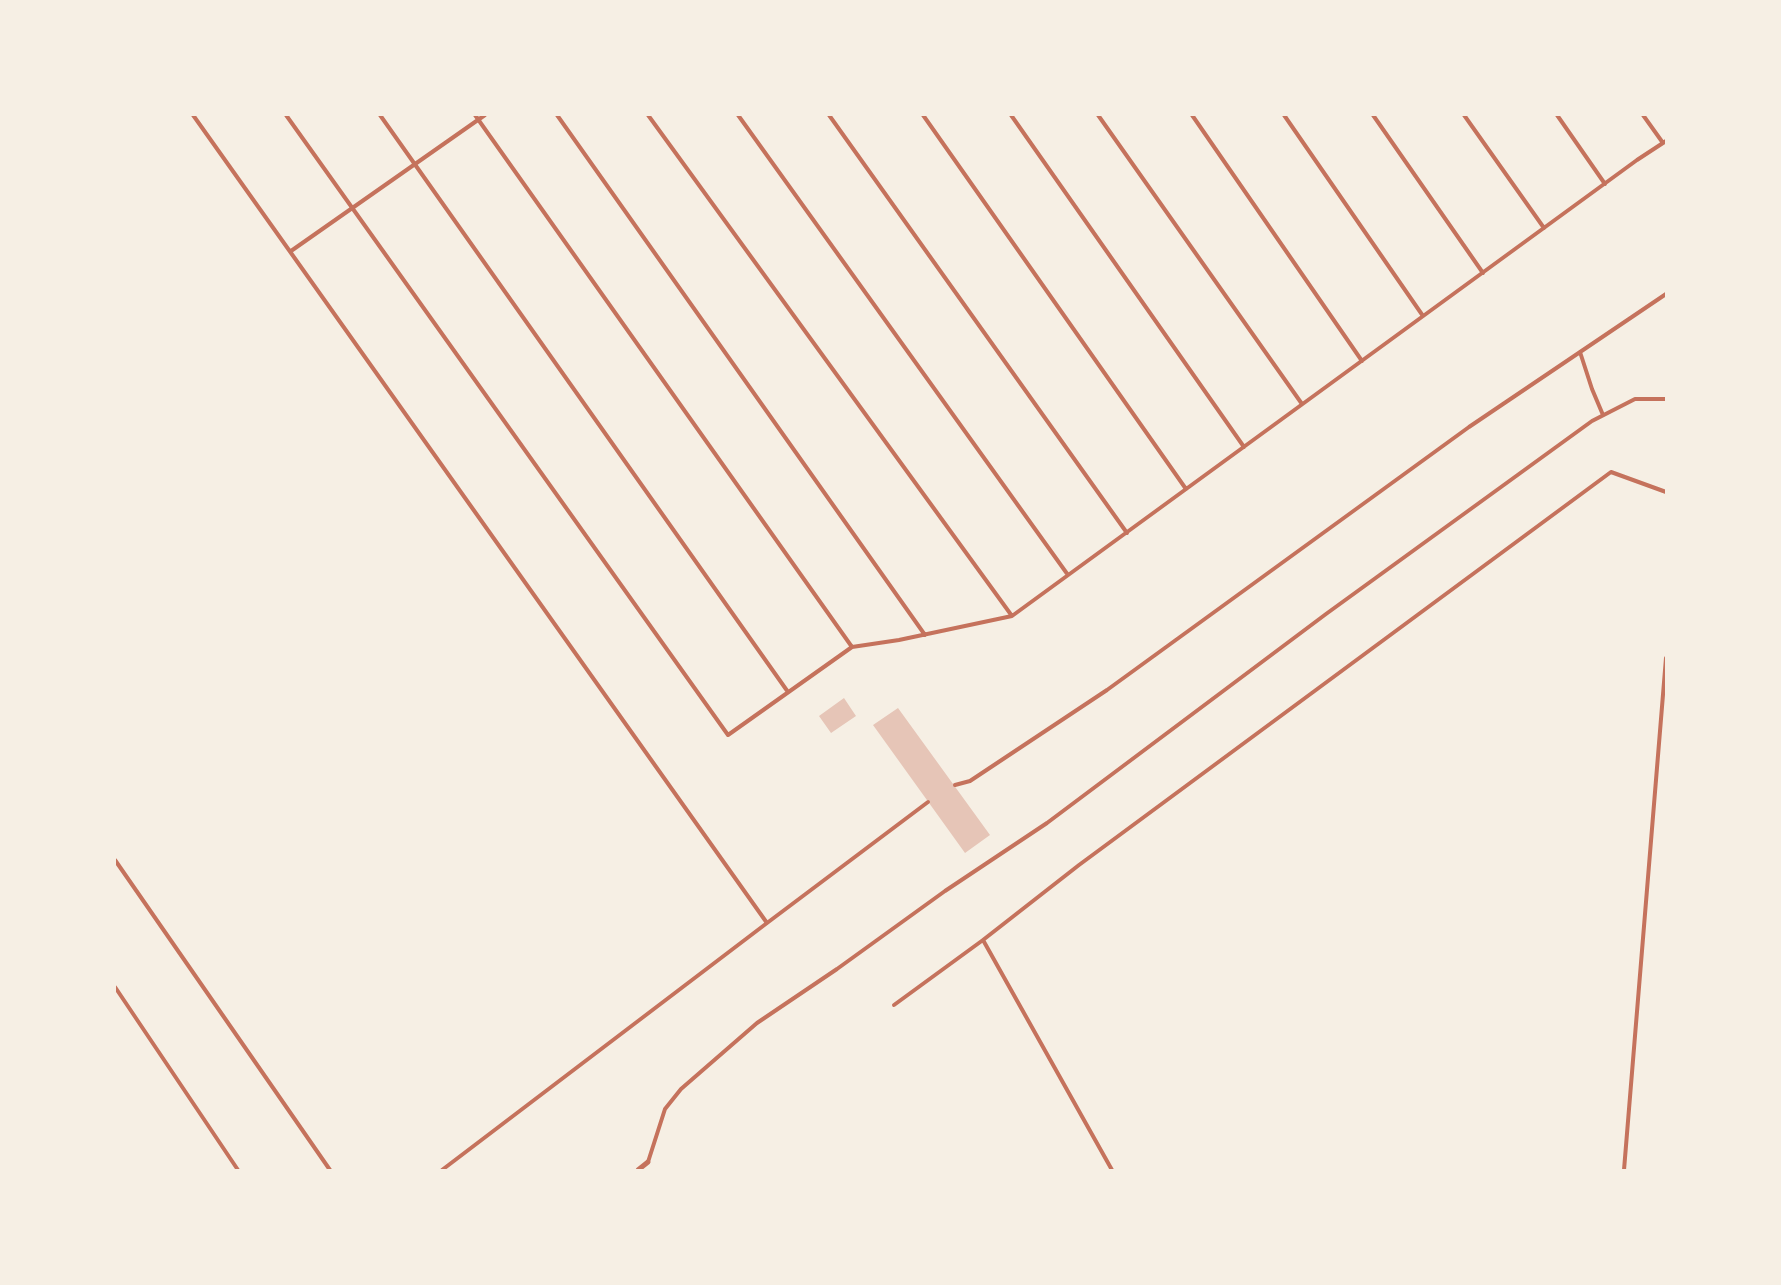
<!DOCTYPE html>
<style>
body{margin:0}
#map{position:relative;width:1781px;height:1285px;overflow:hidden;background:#f6efe4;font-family:Cabin,sans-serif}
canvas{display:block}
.frame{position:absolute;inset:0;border:116px solid #f6efe4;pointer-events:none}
</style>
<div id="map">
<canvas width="1781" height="1285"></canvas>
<div class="frame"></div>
</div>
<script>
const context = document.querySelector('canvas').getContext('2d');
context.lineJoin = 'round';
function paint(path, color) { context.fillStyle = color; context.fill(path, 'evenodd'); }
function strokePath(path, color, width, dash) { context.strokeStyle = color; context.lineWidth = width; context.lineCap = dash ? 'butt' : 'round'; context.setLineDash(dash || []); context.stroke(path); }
const building = new Path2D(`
 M844 698 856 716 831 733 819 716Z
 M898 708 990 835 965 853 873 725Z`);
const service = new Path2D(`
 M193 115 767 923 928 802
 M286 115 728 735 852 647 899 640 1012 616 1637 160 1666 141
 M380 115 788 692
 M475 115 852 647
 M557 115 925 635
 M648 115 1012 616
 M738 115 1068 575
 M829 115 1127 533
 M923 115 1186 489
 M1011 115 1244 447
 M1098 115 1302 404
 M1192 115 1362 361
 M1284 115 1423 316
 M1373 115 1483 273
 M1464 115 1544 228
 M1557 115 1605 184
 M1643 115 1663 143
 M291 251 485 115
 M1580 352 1592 389 1603 415
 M955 785 970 781 1107 690 1469 427 1666 294
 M115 860 330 1170
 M115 987 238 1170
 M894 1005 983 940
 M648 1162 665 1109 681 1089 757 1023 837 969 945 891 1047 823 1326 614 1592 421 1635 399H1666
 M442 1170 767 923
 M1112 1170 983 940 1079 865 1611 472 1666 492
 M1624 1170 1666 658`);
const minor = new Path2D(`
 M638 1170 648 1162`);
paint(building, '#e6c5b7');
strokePath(service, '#c5725c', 4);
strokePath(minor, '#c5725c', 5);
</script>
